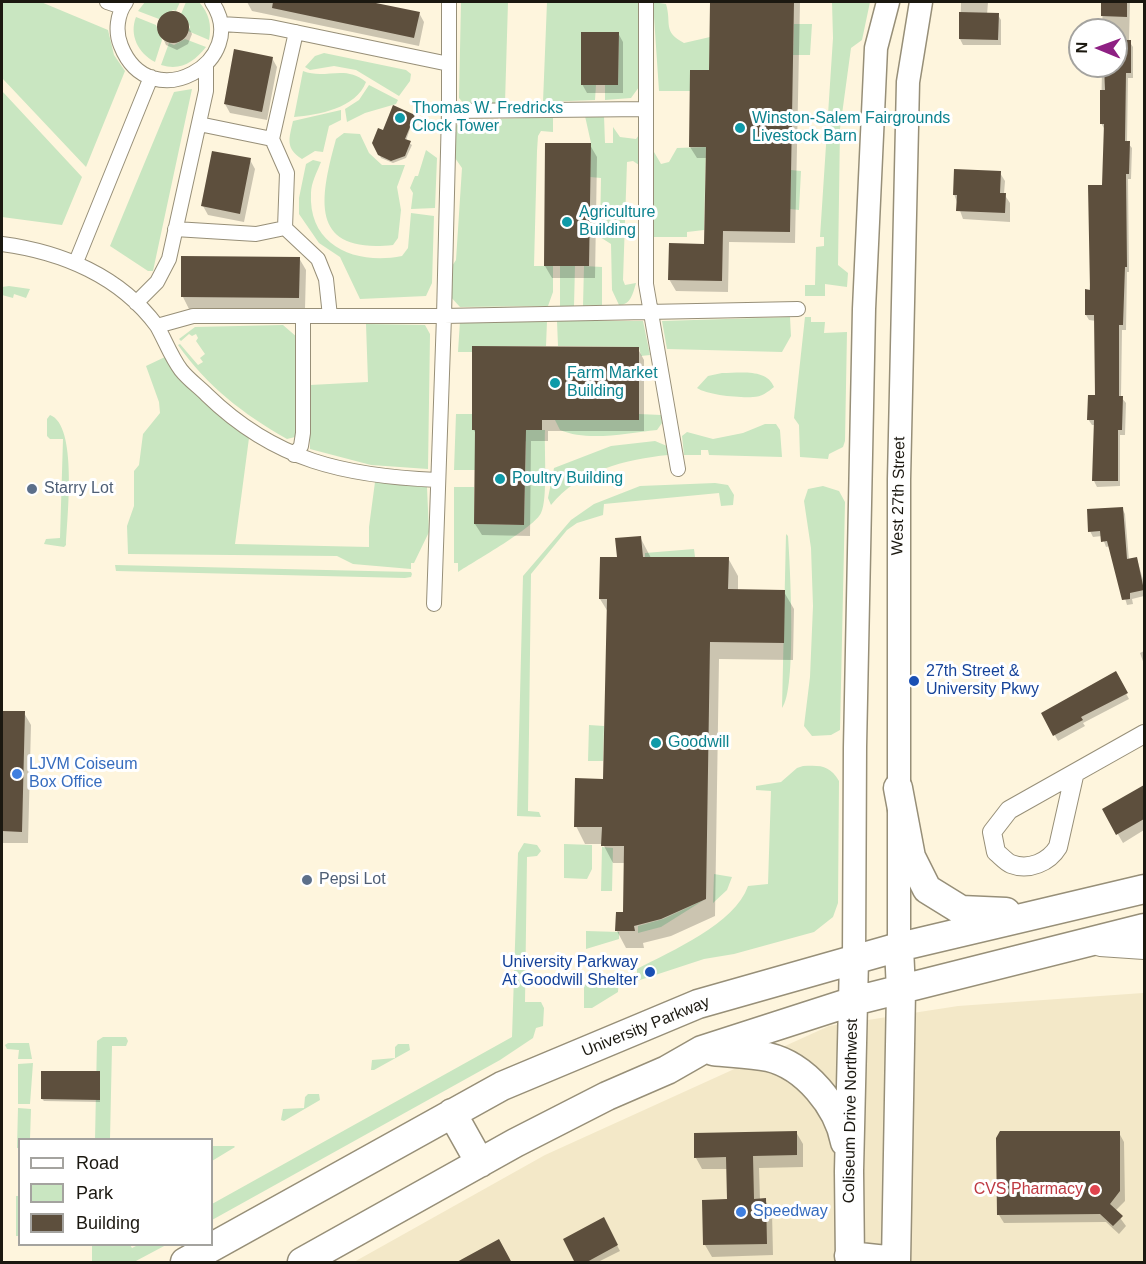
<!DOCTYPE html>
<style>
body{margin:0}
#map{position:relative;width:1146px;height:1264px;overflow:hidden;background:#fef5dd;font-family:Helvetica,sans-serif}
canvas{display:block}
.frame{position:absolute;inset:0;border:3px solid #1b1810;pointer-events:none}
.legend{position:absolute;left:18px;top:1138px;width:195px;height:108px;box-sizing:border-box;background:#fff;border:2px solid #a4a39f;margin:0;padding:8px 10px;list-style:none;font-size:18px;color:#1b1810}
.legend li{display:flex;align-items:center;gap:12px;height:30px}
.legend b{width:30px;border:2px solid #a4a39f}
.north{position:absolute;left:1068px;top:18px;width:60px;height:60px;box-sizing:border-box;background:#fff;border:2px solid #a4a39f;border-radius:50%;rotate:271deg;font-size:16px;font-weight:700;line-height:24px;text-align:center;color:#1b1810}
.north::after{content:'';display:block;margin:auto;width:21px;height:27px;background:#8e2083;clip-path:polygon(50% 0,100% 100%,50% 72%,0 100%)}
</style>
<div id="map">
<canvas width="1146" height="1264"></canvas>
<div class="frame"></div>
<ul class="legend">
<li><b style="height:8px;background:#fff"></b>Road</li>
<li><b style="height:16px;background:#c9e6c1"></b>Park</li>
<li><b style="height:16px;background:#5d4f3d"></b>Building</li>
</ul>
<div class="north">N</div>
</div>
<script>
const context = document.querySelector('canvas').getContext('2d');
context.lineJoin = 'round';
function paint(path, color) { context.fillStyle = color; context.fill(path, 'evenodd'); }
function strokePath(path, color, width, dash) { context.strokeStyle = color; context.lineWidth = width; context.lineCap = dash ? 'butt' : 'round'; context.setLineDash(dash || []); context.stroke(path); }
function drawText(font, color, halo, rows, align = 'center') {
  context.font = font + ' Helvetica,sans-serif'; context.lineWidth = 6; context.setLineDash([]); context.textBaseline = 'middle'; context.strokeStyle = halo; context.fillStyle = color; for (const [text, x, y, turn = 0] of rows) {
    context.save(); context.translate(x, y); context.rotate((+turn || 0) * Math.PI / 180); context.textAlign = isNaN(turn) ? turn : align; if (halo) context.strokeText(text, 0, 0); context.fillText(text, 0, 0); context.restore();
  }
}
const built = new Path2D(`
 M1143 993 1144 1262H354L545 1155 829 1026 958 1006Z`);
const green = new Path2D(`
 M2 2H41L108 30 114 55 125 71 86 167 2 78Z
 M145 2H180L176 11 173 10 159 19 138 11Z
 M186 2H199C209 13 212 25 209 40L188 31 190 27 185 16 181 14Z
 M461 2H508L505 103 465 105 459 98Z
 M547 2H638L639 87 631 98 605 100V85L618 84 619 32H582L581 84 596 85 595 100 543 102Z
 M653 2 666 4C672 24 662 31 684 43L710 37 709 70 690 91H659Z
 M832 2H870L862 40 851 48 840 129 838 265 848 273 847 287 825 284V296H805V285H815L816 247 824 246V237H820L833 38Z
 M136 17 156 25 162 40 155 62C138 53 129 35 136 17Z
 M794 24H812L810 55H793Z
 M185 39 206 47C194 62 181 71 161 65L169 43 174 45Z
 M324 53 406 70 411 74 410 81 399 96 356 70 334 66 310 70 305 67 315 56Z
 M303 71C325 80 345 64 366 82 356 108 319 115 294 117Z
 M369 85 398 100 396 104 365 113 347 122 345 109 359 100Z
 M192 89 153 271H148L110 246 174 92Z
 M2 91 82 177 62 225 2 217Z
 M341 110V120L329 126 323 152 315 151 302 159C285 148 289 139 293 121Z
 M585 116H604L605 143H613V127L620 137 636 139 639 135V165L633 161 627 162 623 280 625 285 636 283C633 293 631 305 619 305L612 290 611 244 600 237 601 178 590 177 591 143Z
 M553 117V132L541 131 538 136 537 151 534 266H553V292L548 306 460 307 449 295 450 269 456 260 462 168 455 158 456 126 462 121 470 120Z
 M344 133 360 134 369 153 382 165H405L397 187 401 210 398 238 393 245C308 254 320 198 336 139Z
 M706 147 704 230 687 232V237H652L654 152 661 164 669 162 677 148Z
 M426 150 437 158 435 208 411 209 413 193 410 188 415 176H418Z
 M313 160 321 162C317 172 311 183 311 193 308 247 357 265 402 256L408 248 411 213 434 216 432 283 426 296 360 299 340 257 319 243 299 214V198L306 164Z
 M791 170 801 171 799 210 790 209Z
 M560 266H575L574 306H560Z
 M584 266 602 267V305L583 306Z
 M9 286 30 289 26 298 14 294 13 298 2 295V287Z
 M790 317 791 336 782 352 667 349 662 321Z
 M805 317H811V322H825L824 333 847 332 845 441 843 447 829 454 828 459 800 457 799 425 794 418Z
 M460 321H547L546 346H473L472 352H458Z
 M557 321H643L650 355 641 356 639 347 558 346Z
 M366 324 425 325 430 334 428 469 371 465 310 449V385L368 382Z
 M283 325 298 338V432L295 437 287 439C243 414 207 386 178 345L180 344 198 365 203 362 200 358 205 354 196 341 198 338 196 334 192 336 189 334 181 341 179 339 195 327Z
 M165 357 203 402 249 438 235 544 369 547V527L375 482 427 487 429 532 414 563H411V569L353 564 337 556 128 554 127 526 134 506V471L139 465 143 434 160 413 159 402 146 366Z
 M722 373C739 373 767 368 774 387 768 392 761 397 753 397 740 398 707 395 697 388L708 376Z
 M456 414H472V430H545C544 448 548 499 541 513 535 527 475 561 458 572V563H454V487H474V524L524 525 526 441 475 470H454Z
 M639 414 661 415 662 423 657 430C627 433 588 442 560 430L555 420H638Z
 M50 415C78 425 67 518 66 545L64 547 44 544 46 539 60 538 63 439H50L47 436V419Z
 M765 424H776L780 430 782 457 709 455 708 450H701V455H684L682 436 687 432 713 439 743 433Z
 M655 441 667 446 668 455C627 459 578 471 551 505L548 498 554 468 611 446Z
 M715 483 728 485 734 495 733 505 721 506 719 493 604 504 603 515 577 523 567 530 531 574 528 811 539 812 541 817 517 816 523 576 571 520 594 504 640 486Z
 M823 486 839 491 845 502 840 730 831 735 812 736 804 726 810 677 813 606 811 548 804 501 808 489Z
 M786 534 788 536C790 565 797 690 782 708Z
 M694 549 695 557H645V553Z
 M115 565 411 572 412 574 411 577 405 578 116 571Z
 M589 725 604 726 603 761H588Z
 M803 766C820 765 830 765 839 781L838 903 833 917 814 932 734 954 704 959 637 981V969C671 951 735 924 748 886L768 884 771 791 756 790V786L781 782 797 768Z
 M524 843 537 845 541 851 537 856 527 857 525 1002H541L544 1008 543 1026 536 1028 533 1038 500 1060 212 1220V1204L512 1037 518 853Z
 M564 844 592 845V869L587 879 564 878Z
 M602 847 613 848 612 891H601Z
 M714 874 732 877 727 890 713 903Z
 M704 900 661 927 638 933V926L663 919Z
 M586 931 619 932V939L586 949Z
 M619 975 618 992 592 1008H584V985Z
 M103 1037H126L128 1041 126 1046H112L110 1139 95 1140 97 1041Z
 M8 1043H29L32 1059H18L19 1050 7 1049 5 1045Z
 M398 1044H409L410 1050 374 1070H371L372 1060 395 1058V1047Z
 M33 1063 30 1104H18V1064Z
 M308 1094H319L320 1100 284 1121 281 1120 283 1109 304 1108 305 1097Z
 M18 1108 31 1109 30 1139 20 1140 19 1148H17Z
 M212 1146H234L235 1147 212 1161Z
 M16 1196H19V1236H16Z
 M92 1245H130L132 1248 138 1245H166L134 1262H92Z`);
const shadow = new Path2D(`
 M247 2H363L419 13 424 22 419 46 252 11Z
 M712 2H800L795 243 729 242 728 292 676 291 669 279 705 246 707 158H697L690 147 711 72Z
 M1103 2H1130L1129 41 1133 47V78H1128L1127 142 1132 148 1131 179H1128L1129 272H1127L1126 330H1122L1121 397 1126 403 1125 435H1120V486L1097 487 1094 481 1096 425H1092L1088 419 1096 397V321L1089 320 1086 315 1103 187 1105 130 1101 123 1102 68 1087 66H1116V30H1102Z
 M951 3 988 2 987 15H998L1001 20V45H963L960 39 961 3Z
 M173 11 184 17 192 34 188 44 177 50 166 45 158 27 161 16Z
 M618 33 623 42V93H587L582 84Z
 M272 58 277 67 267 120 230 113 225 104Z
 M414 116 406 141 412 145 406 158 393 163 381 158 374 143 383 132Z
 M590 145 597 157 595 278H552L545 266Z
 M250 160 255 169 244 222 208 215 203 206Z
 M1000 173 1005 181 1004 194 1010 203V222L963 219 954 194Z
 M299 258 306 270 305 309H189L183 297Z
 M638 349 644 360V431H548V441H531L530 536 482 535 475 524 477 435 473 429Z
 M1122 508 1125 514 1129 560 1137 559 1144 583V596L1132 599 1133 604 1127 605 1110 546 1106 547 1102 536 1093 537 1090 531Z
 M640 537 651 558H728L738 576V591L784 592 794 609 793 660 719 659 715 916 671 936 643 943 644 948H626L617 931 624 914 625 863H613L603 844H585L576 826 604 780 608 612 600 599 619 558Z
 M1144 651V664L1140 653Z
 M1115 673 1129 699 1083 723 1085 726 1058 741 1043 714Z
 M2 712 24 713 31 725 28 843H2Z
 M1144 787V830L1123 843 1104 810Z
 M99 1073 100 1102 44 1101 42 1099Z
 M796 1132 803 1144V1167L759 1168 760 1200H765L772 1212 773 1255 712 1257 705 1245 729 1201 728 1169H702L696 1158Z
 M1119 1133 1124 1142 1125 1201 1115 1211 1126 1226 1119 1234 1106 1222 1004 1223 999 1215Z
 M603 1219 620 1251 598 1262H577Z`);
const building = new Path2D(`
 M273 2H371L420 12 414 38 272 8Z
 M710 2H794L790 232 723 231 722 281 668 280 669 243 704 244 706 147H689L690 70H709Z
 M1101 2H1127V17L1101 16Z
 M157 27a16 16 0 1 1 32 0a16 16 0 1 1-32 0Z
 M959 12 999 13 998 40 959 39Z
 M581 32H619L618 85H581Z
 M1116 40H1131V73H1126L1125 141H1130L1129 174H1126L1127 267H1125L1123 325H1119V396H1123L1122 430H1118V481H1092L1094 420H1087L1088 395H1095L1094 315H1085V289L1090 290 1088 185H1102L1104 124H1100V90H1105L1104 66H1116Z
 M234 49 273 57 262 112 224 104Z
 M393 105 415 115 405 139 411 141 405 156 391 161 378 155 372 143 378 128 383 130Z
 M545 143H591L589 266H544Z
 M212 151 251 158 240 214 201 206Z
 M954 169 1001 171 1000 193H1006L1005 213 956 211 957 195H953Z
 M181 256 300 257 299 298 181 297Z
 M472 346 639 347V420H542V430H526L524 525 474 524 475 430H472Z
 M1123 507 1127 559 1137 557 1144 590 1130 593V599L1122 600 1107 541 1101 542 1100 531 1088 532 1087 509Z
 M641 536 643 557H729L728 589 785 590 784 643 710 642 706 899 661 919 634 926 635 931H615L616 912H623L624 846H601L602 827H574L575 778 603 779 607 599H599L600 557H617L615 538Z
 M1116 671 1128 693 1081 717 1083 720 1053 736 1041 713Z
 M2 711H25L22 832 2 831Z
 M1144 785V819L1116 835 1102 809Z
 M41 1071H100V1100L41 1099Z
 M797 1131V1155L753 1156 754 1199 766 1198 767 1244 703 1245 702 1200 727 1199 726 1157 694 1158V1133Z
 M1000 1131H1120V1191L1110 1204 1123 1216 1113 1226 1100 1214 997 1215 996 1138Z
 M604 1217 618 1245 585 1263H575L563 1239Z
 M499 1239 512 1263H455Z`);
const pedestrian = new Path2D(`
 M107 2 122 7
 M126 2C117 14 115 32 121 46 150 119 252 61 212 2
 M449 2V111
 M646 2V284L678 469
 M221 24 271 27 449 64
 M296 32 272 139 287 173 285 228 318 259 326 279 330 316
 M646 109 449 111 444 316 798 309
 M199 124 272 139
 M175 229 256 234 285 228
 M2 244C62 252 120 276 157 326
 M76 262 151 77
 M136 303 157 282 169 259 206 91V64
 M294 455 301 446 303 433V316
 M434 604 444 316H193L157 326C165 340 171 357 181 370 188 379 199 387 207 395 275 461 345 476 437 480`);
const minor = new Path2D(`
 M1074 776 1058 847C1049 862 1029 871 1011 864 1006 862 1001 856 996 852L992 832 1009 810 1144 734
 M1100 947 1144 950`);
const tertiary = new Path2D(`
 M899 947V479L908 82 921 2
 M854 959 855 747 864 309 876 48 888 2`);
const primary = new Path2D(`
 M898 788 911 857 927 889 961 910 1006 912
 M713 1051C731 1053 751 1054 768 1057 806 1066 838 1106 845 1142
 M452 1113 480 1163
 M849 1256 896 1261
 M185 1262 502 1086 698 1004 899 947 1144 889
 M302 1262 515 1143 607 1096 667 1070 702 1050 854 1001 1144 928
 M850 1262 849 1171 854 959
 M896 1262 901 991 899 947`);
const markers = [
 [400,118,6,"#0f9aa8"],
 [740,128,6,"#0f9aa8"],
 [567,222,6,"#0f9aa8"],
 [555,383,6,"#0f9aa8"],
 [500,479,6,"#0f9aa8"],
 [32,489,6,"#5c6f8a"],
 [914,681,6,"#1a4fb4"],
 [656,743,6,"#0f9aa8"],
 [17,774,6,"#3f7fe0"],
 [307,880,6,"#5c6f8a"],
 [650,972,6,"#1a4fb4"],
 [1095,1190,6,"#e0444e"],
 [741,1212,6,"#3f7fe0"]
];
const cultureNames = [
 ["Thomas W. Fredricks",412,109],
 ["Clock Tower",412,127],
 ["Winston-Salem Fairgrounds",752,119],
 ["Livestock Barn",752,137],
 ["Agriculture",579,213],
 ["Building",579,231],
 ["Farm Market",567,374],
 ["Building",567,392],
 ["Poultry Building",512,479],
 ["Goodwill",668,743]
];
const serviceNames = [
 ["Starry Lot",44,489],
 ["Pepsi Lot",319,880]
];
const streetNames = [
 ["West 27th Street",899,496,-89],
 ["University Parkway",646,1027,-22],
 ["Coliseum Drive Northwest",851,1111,-89]
];
const transitNames = [
 ["27th Street &",926,672],
 ["University Pkwy",926,690],
 ["University Parkway",638,963,"right"],
 ["At Goodwill Shelter",638,981,"right"]
];
const shopNames = [
 ["LJVM Coiseum",29,765],
 ["Box Office",29,783],
 ["Speedway",753,1212]
];
const healthNames = [
 ["CVS Pharmacy",1083,1190]
];
paint(built, '#f3e8c8');
paint(green, '#c9e6c1');
paint(shadow, '#0003');
paint(building, '#5d4f3d');
strokePath(pedestrian, '#978f78', 16);
strokePath(minor, '#978f78', 20);
strokePath(tertiary, '#978f78', 25);
strokePath(primary, '#978f78', 31);
strokePath(pedestrian, '#fff', 14);
strokePath(minor, '#fff', 18);
strokePath(tertiary, '#fff', 22);
strokePath(primary, '#fff', 28);
for (const [x, y, r, color] of markers) { const dot = new Path2D(); dot.arc(x, y, r, 0, 2 * Math.PI); context.fillStyle = color; context.fill(dot); strokePath(dot, '#fff', 2); }
drawText('16px', '#0d838f', '#fff', cultureNames, 'left');
drawText('16px', '#4e5e75', '#fff', serviceNames, 'left');
drawText('16px', '#1b1810', '#fff', streetNames);
drawText('16px', '#164399', '#fff', transitNames, 'left');
drawText('16px', '#366cbe', '#fff', shopNames, 'left');
drawText('16px', '#be3a42', '#fff', healthNames, 'right');
</script>
